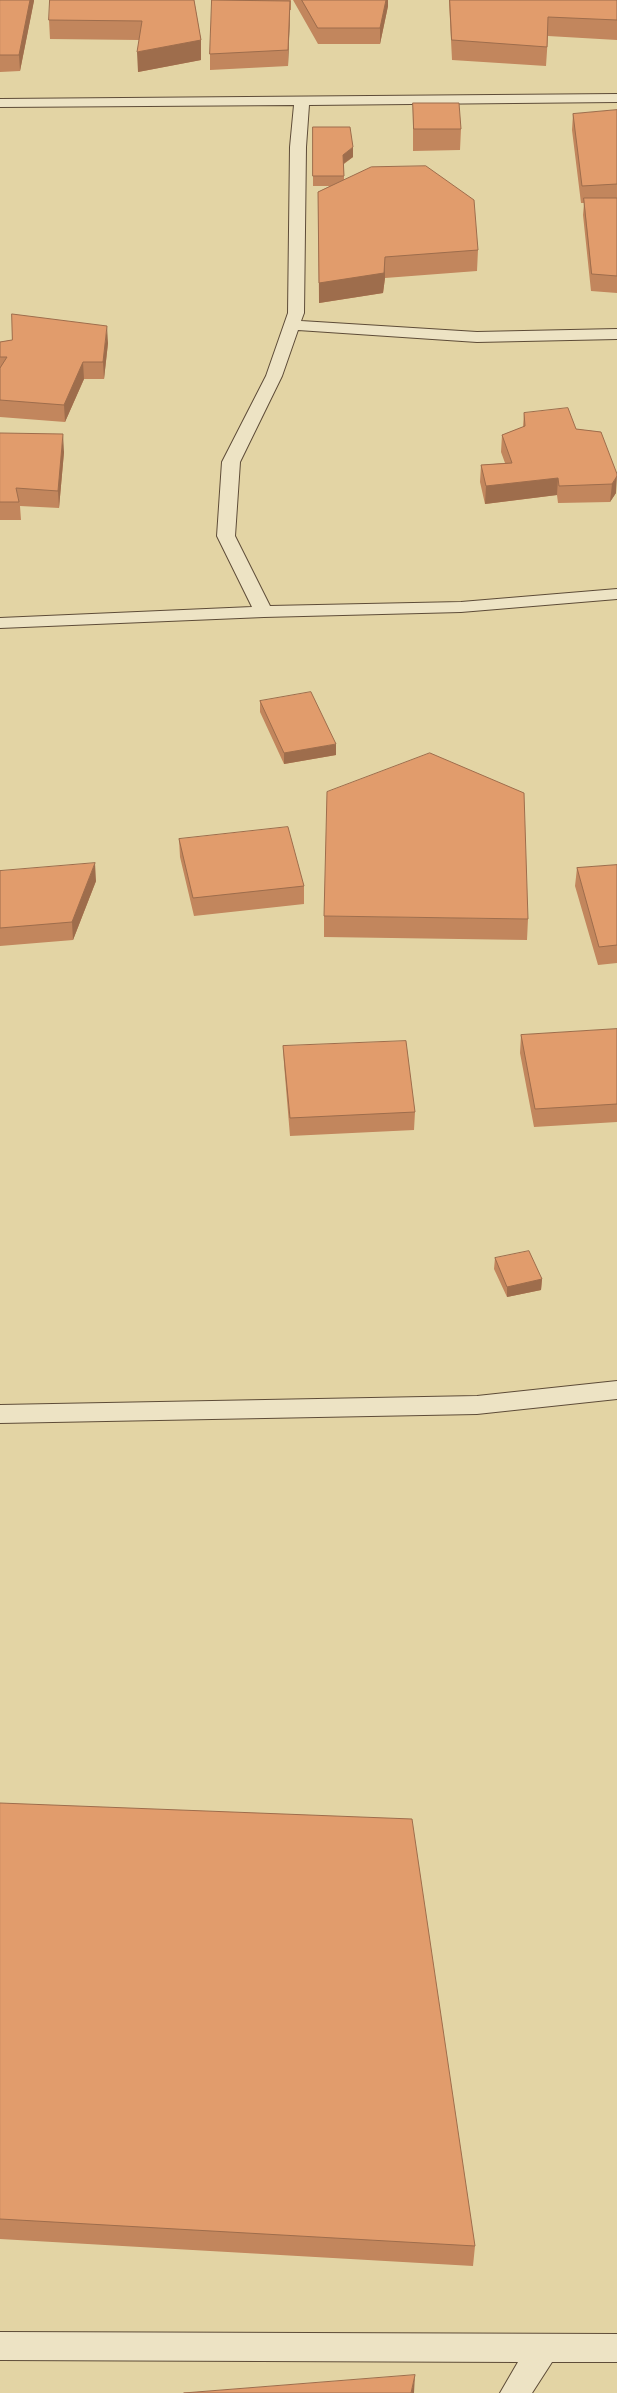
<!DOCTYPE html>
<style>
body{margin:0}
canvas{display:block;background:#e3d4a4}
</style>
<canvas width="617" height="2393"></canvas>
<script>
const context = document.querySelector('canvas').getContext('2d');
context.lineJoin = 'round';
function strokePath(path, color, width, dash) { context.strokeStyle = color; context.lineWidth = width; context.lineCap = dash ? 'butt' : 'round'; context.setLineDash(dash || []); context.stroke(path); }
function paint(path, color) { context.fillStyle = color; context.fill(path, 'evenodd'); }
const street = new Path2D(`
 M617 94V102L309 105 306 147 304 313 301 321 477 332 617 329V339L477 342 298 330 282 376 240 462 235 536 270 606 461 602 617 589V599L461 612 264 617 0 628V618L252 607 217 536 222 462 266 376 288 313 290 147 294 105 0 107V99Z
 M617 1381V1399L477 1414 0 1423V1405L477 1396Z
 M0 2332 617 2334V2362H552L532 2393H500L518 2362 0 2360Z`);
const wall = new Path2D(`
 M0 0H34L20 71 0 72Z
 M194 0 201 40V60L138 72 139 40 50 39 49 20Z
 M212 0H291V10H290L288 66 210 70V54Z
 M293 0H388V6L380 44H318Z
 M449 0H617V40L548 36 546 66 452 60Z
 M413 103 461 129 460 150 413 151Z
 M617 110V293L591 291 583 215 584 203H581L572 130 573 114Z
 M313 127 353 157 344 164V180L478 250 477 271 385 278 383 293 319 303 318 192 330 186H313Z
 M12 340 108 343 104 379H84L65 422 0 417V342Z
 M524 413 576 429 601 432 616 493 610 502 558 503 557 495 485 504 480 482 481 465 505 463 501 452 502 435 523 427Z
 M0 433 64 452 59 508 20 506 21 520H0Z
 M260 701 336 755 284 764 260 712Z
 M179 839 304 886V904L194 916 180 857Z
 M617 865V963L598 965 575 886 577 868Z
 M0 871 96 881 73 940 0 946Z
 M324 916 528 919 527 940 324 937Z
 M617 1029V1122L534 1127 520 1053 521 1035Z
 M283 1046 415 1112 414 1130 290 1136 284 1064Z
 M495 1258 542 1279 541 1290 507 1297 494 1269Z
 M0 1803 475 2246 473 2266 0 2239Z`);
const shadedWall = new Path2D(`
 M30 0H34V1L20 71 19 55Z
 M386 0H388V6L380 44V28Z
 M290 1V17L288 66V50Z
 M201 40V60L138 72 137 52Z
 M353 147V157L343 164V155Z
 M385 257V278L383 293 319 303V283Z
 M107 326 108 343 104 379 103 362Z
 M83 362 84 379 65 422 64 405Z
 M63 434 64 452 59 508 58 491Z
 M617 476 616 493 610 502 612 484Z
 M558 478 557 495 485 504 486 486Z
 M336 744V755L284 764V753Z
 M95 863 96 881 73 940 72 922Z
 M542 1279 541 1290 507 1297V1287Z
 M415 2375 414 2393H411Z`);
const building = new Path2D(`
 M0 0H30L19 55H0Z
 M50 0H194L201 40 137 52 142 21 49 20Z
 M212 0 290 1 288 50 210 54Z
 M302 0H386L380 28H318Z
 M450 0H617V20L548 17 547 47 452 40Z
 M413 103H459L461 129H414Z
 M617 110V184L582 186 573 114Z
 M313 127H350L353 147 343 155 344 176H313Z
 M426 166 474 200 478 250 385 257 384 273 319 283 318 192 371 167Z
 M584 198H617V276L592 274Z
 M12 314 107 326 103 362H83L64 405 0 400V368L7 357H0V342L12 340Z
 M568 408 576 429 601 432 617 474V476L612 484 559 486 558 478 486 486 481 465 512 463 502 435 525 426 524 413Z
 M0 433 63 434 58 491 16 488 19 502H0Z
 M311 692 336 744 284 753 260 701Z
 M430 753 524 793 528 919 324 916 327 792Z
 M288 827 304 886 193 898 179 839Z
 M95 863 72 922 0 928V871Z
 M617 865V945L599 947 577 868Z
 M617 1029V1104L535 1109 521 1035Z
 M406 1041 415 1112 290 1118 283 1046Z
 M529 1251 542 1279 507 1287 495 1258Z
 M0 1803 412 1819 475 2246 0 2219Z
 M415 2375 411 2393H184Z`);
strokePath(street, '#5e4c38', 2);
paint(street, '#ede3c4');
paint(wall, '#c2865d');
paint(shadedWall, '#9e6d4c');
paint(building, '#e19c6c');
strokePath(building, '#9e6d4c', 1);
</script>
